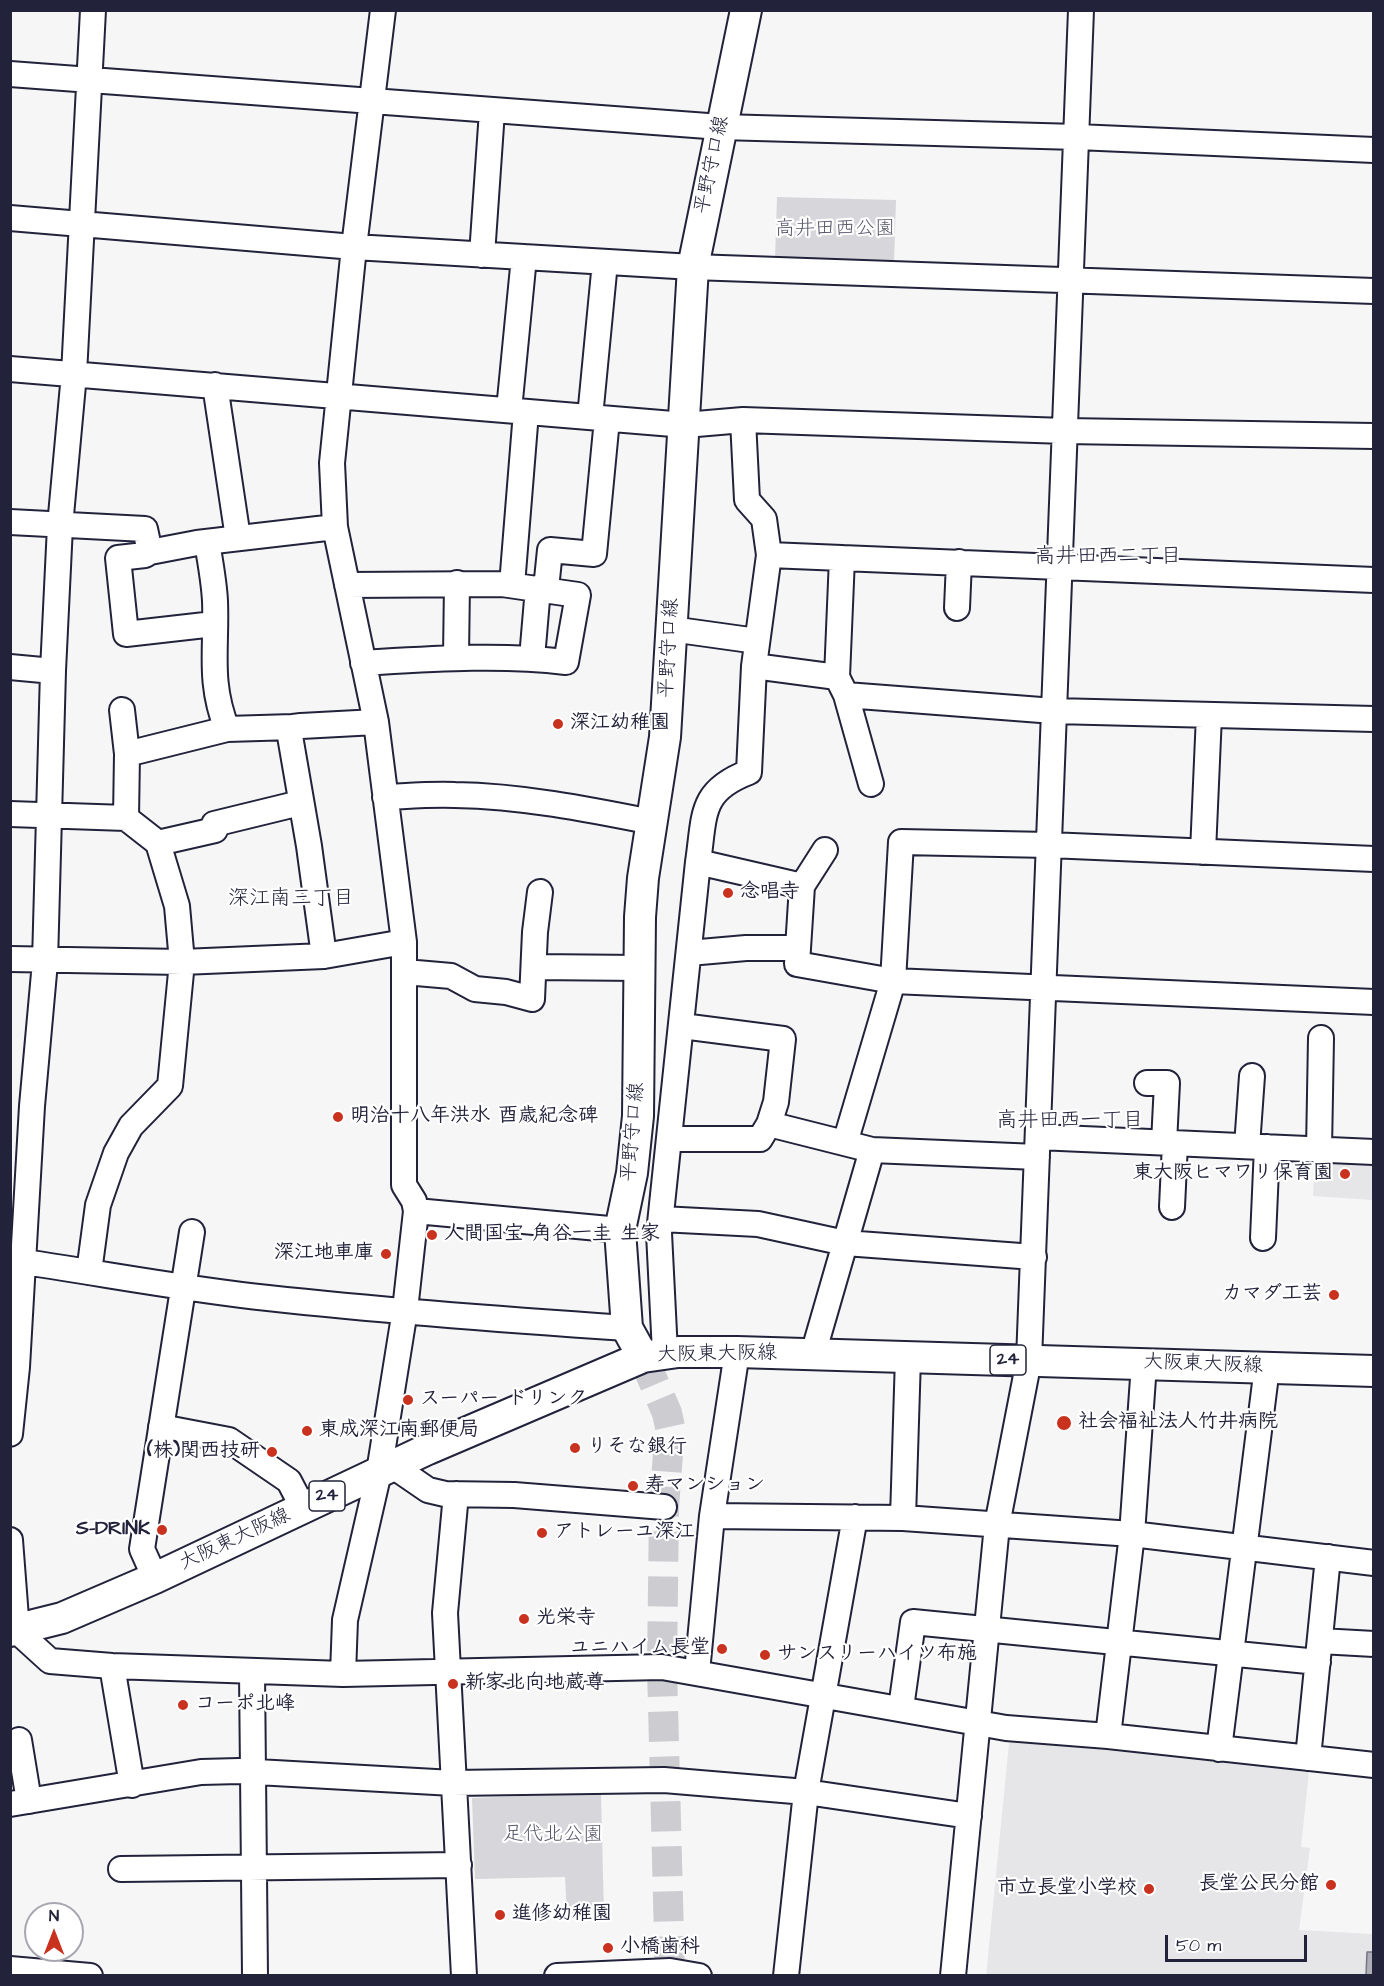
<!DOCTYPE html>
<meta charset="utf-8">
<style>
body{margin:0}
#map{position:relative;width:1384px;height:1986px;overflow:hidden;background:#f6f6f7;font-family:"Architects Daughter",sans-serif}
canvas{display:block}
.frame{position:absolute;inset:0;border:12px solid #22223b;pointer-events:none}
.north{position:absolute;left:24px;top:1902px;width:60px;height:60px;box-sizing:border-box;background:#fff;border:2px solid #a7a7b1;border-radius:50%;rotate:0deg;font-size:16px;font-weight:700;line-height:24px;text-align:center;color:#22223b}
.north::after{content:'';display:block;margin:auto;width:21px;height:27px;background:#c8321e;clip-path:polygon(50% 0,100% 100%,50% 72%,0 100%)}
.scale{position:absolute;left:1165px;top:1935px;width:142px;height:27px;box-sizing:border-box;border:3px solid #22223b;border-top:0;padding-left:8px;font-size:18px;line-height:21px;white-space:nowrap;color:#22223b;-webkit-text-stroke:4px #fff;paint-order:stroke}
</style>
<div id="map">
<canvas width="1384" height="1986"></canvas>
<div class="frame"></div>
<div class="north">N</div>
<div class="scale">50 m</div>
</div>
<script>
const context = document.querySelector('canvas').getContext('2d');
context.lineJoin = 'round';
function paint(path, color) { context.fillStyle = color; context.fill(path, 'evenodd'); }
function strokePath(path, color, width, dash) { context.strokeStyle = color; context.lineWidth = width; context.lineCap = dash ? 'butt' : 'round'; context.setLineDash(dash || []); context.stroke(path); }
function drawText(font, color, halo, rows, align = 'center') {
  context.font = font + ' "Architects Daughter","Klee One",sans-serif'; context.lineWidth = 4.5; context.setLineDash([]); context.textBaseline = 'middle'; context.strokeStyle = halo; context.fillStyle = color; for (const [text, x, y, turn = 0] of rows) {
    context.save(); context.translate(x, y); context.rotate((+turn || 0) * Math.PI / 180); context.textAlign = isNaN(turn) ? turn : align; if (halo) context.strokeText(text, 0, 0); context.fillText(text, 0, 0); context.restore();
  }
}
const built = new Path2D(`
 M1315 1155 1373 1158V1200L1313 1196Z
 M1014 1740 1309 1772 1301 1847 1310 1848 1299 1930 1373 1934V1975L986 1976 1009 1743Z`);
const green = new Path2D(`
 M777 197 896 200 894 263 775 260Z
 M601 1793 604 1914 567 1916 565 1877 475 1879 472 1798Z`);
const water = new Path2D(`
 M1367 1952H1373V1975H1366Z`);
const majorTunnel = new Path2D(`
 M643 1357 667 1413 670 1427 664 1507 662 1667 670 1976`);
const minor = new Path2D(`
 M10 74 721 127 1077 137 1374 150
 M10 218 354 247 693 267 1374 291
 M482 255 492 111
 M10 369 685 425 743 420 1065 431 1374 436
 M215 385 238 538
 M509 410 524 257
 M590 417 605 262
 M743 420 747 500 764 519 769 555 754 666 837 677 846 695 871 784
 M10 522 145 529 150 552 197 543 335 527
 M207 542C210 561 214 581 215 601 217 649 208 681 227 729
 M150 552 145 555 118 558 126 634 214 624
 M769 555 1374 580
 M347 585 502 584 578 595 566 662C498 654 431 659 363 663
 M512 585 526 412
 M546 589 550 550 594 554 607 419
 M957 608 959 562
 M671 629 757 641
 M456 657 457 583
 M532 658 538 588
 M10 667 53 671
 M837 677 842 558
 M846 695 1054 711 1374 719
 M127 754 227 729 293 727
 M385 797C408 796 432 794 455 795 521 796 587 809 652 822
 M10 814 126 818
 M158 843 215 830 214 824 300 803
 M825 850 802 886 797 964 893 981 901 842 1049 845 1374 859
 M1203 852 1209 715
 M698 862 802 886
 M689 953 746 948H798
 M324 956 309 846 290 736 293 727 301 726 376 722
 M10 959 182 962 324 956 404 942
 M535 967 640 968
 M405 972 451 976 475 989 506 992 532 999 535 932 540 892
 M682 1026 783 1039 776 1102 769 1124
 M1147 1083H1167L1164 1143
 M1038 1137 1374 1152
 M670 1139H760L769 1124 872 1150 1037 1157
 M845 1143 893 981 1374 1002
 M1247 1146 1252 1076
 M1319 1150 1321 1038
 M1172 1207 1175 1143
 M416 1211 620 1230
 M661 1219 758 1224 845 1243 1034 1257
 M1263 1238 1267 1147
 M10 1260C96 1272 182 1289 268 1298 387 1311 507 1320 627 1328
 M89 1272 98 1205 116 1153 131 1126 170 1086 182 962 177 906 158 843 126 818 127 754 122 710
 M665 1353 659 1233 698 862C705 815 699 791 749 772L754 666
 M813 1354 872 1150
 M161 1427 229 1440 289 1481 303 1508
 M10 1434 17 1367 32 1106 45 962 53 671 60 526 74 374 93 10
 M393 1466 428 1490 445 1494 514 1495 664 1507
 M456 1494 445 1613 464 1976
 M712 1516 903 1518 1132 1534 1374 1563
 M903 1518 908 1357
 M10 1540 17 1631 50 1661 112 1666 343 1674 662 1667 1006 1728 1108 1736 1374 1765
 M155 1578 142 1549 192 1232
 M1320 1641 1374 1644
 M112 1666 132 1785
 M252 1672 255 1976
 M697 1672 712 1516 737 1352
 M343 1674 345 1620 379 1472 405 1310 416 1211 414 1201 404 1185V942L376 722 335 527 332 463 354 247 383 10
 M901 1708 913 1622 1318 1662
 M1108 1736 1132 1534 1144 1364
 M19 1740 29 1801
 M1219 1749 1267 1367
 M1308 1758 1328 1557
 M10 1804 201 1772 239 1771 453 1783 664 1780 806 1792 969 1816
 M121 1869 459 1865
 M10 1969 90 1976
 M557 1976 670 1971 699 1976
 M786 1976 806 1792 855 1517
 M953 1976 997 1525 1029 1360 1081 10`);
const major = new Path2D(`
 M643 1357 627 1328 620 1230 632 1173 638 1116 640 917 643 878 665 737 693 267 746 10
 M10 1631 62 1618 155 1578 428 1449 643 1357 678 1352H737L1374 1371`);
const markers = [
 [558,724,6,"#c8321e"],
 [728,893,6,"#c8321e"],
 [338,1117,6,"#c8321e"],
 [1345,1174,6,"#c8321e"],
 [432,1235,6,"#c8321e"],
 [386,1254,6,"#c8321e"],
 [1334,1295,6,"#c8321e"],
 [408,1400,6,"#c8321e"],
 [1064,1423,8,"#c8321e"],
 [307,1431,6,"#c8321e"],
 [575,1448,6,"#c8321e"],
 [272,1452,6,"#c8321e"],
 [633,1486,6,"#c8321e"],
 [162,1530,6,"#c8321e"],
 [542,1533,6,"#c8321e"],
 [524,1619,6,"#c8321e"],
 [722,1649,6,"#c8321e"],
 [765,1655,6,"#c8321e"],
 [453,1684,6,"#c8321e"],
 [183,1705,6,"#c8321e"],
 [1331,1885,6,"#c8321e"],
 [1149,1889,6,"#c8321e"],
 [500,1915,6,"#c8321e"],
 [608,1948,6,"#c8321e"]
];
const shields = [
 [1008,1360,36],
 [327,1496,36]
];
const shieldNames = [
 ["24",1008,1360],
 ["24",327,1496]
];
const streetNames = [
 ["平野守口線",713,165,-78],
 ["平野守口線",670,648,-87],
 ["平野守口線",634,1132,-85],
 ["大阪東大阪線",717,1355,-1],
 ["大阪東大阪線",1203,1365,2],
 ["大阪東大阪線",235,1540,-25]
];
const parkNames = [
 ["高井田西公園",835,230],
 ["足代北公園",553,1836]
];
const poiNames = [
 ["深江幼稚園",570,724],
 ["念唱寺",740,893],
 ["明治十八年洪水 酉歳紀念碑",350,1117],
 ["東大阪ヒマワリ保育園",1333,1174,"right"],
 ["人間国宝 角谷一圭 生家",444,1235],
 ["深江地車庫",374,1254,"right"],
 ["カマダ工芸",1322,1295,"right"],
 ["スーパー ドリンク",420,1400],
 ["社会福祉法人竹井病院",1078,1423],
 ["東成深江南郵便局",319,1431],
 ["りそな銀行",587,1448],
 ["(株)関西技研",260,1452,"right"],
 ["寿マンション",645,1486],
 ["S-DRINK",150,1530,"right"],
 ["アトレーユ深江",554,1533],
 ["光栄寺",536,1619],
 ["ユニハイム長堂",710,1649,"right"],
 ["サンスリーハイツ布施",777,1655],
 ["新家北向地蔵尊",465,1684],
 ["コーポ北峰",195,1705],
 ["長堂公民分館",1319,1885,"right"],
 ["市立長堂小学校",1137,1889,"right"],
 ["進修幼稚園",512,1915],
 ["小橋歯科",620,1948]
];
const neighbourhoodNames = [
 ["高井田西二丁目",1108,558],
 ["深江南三丁目",291,900],
 ["高井田西一丁目",1070,1122]
];
paint(built, '#e6e6e9');
paint(green, '#d7d7db');
paint(water, '#aeaeb7');
strokePath(water, '#767685', 1.5);
strokePath(majorTunnel, '#ccccd1', 30, [30, 15]);
strokePath(minor, '#22223b', 28);
strokePath(major, '#22223b', 34);
strokePath(minor, '#fff', 24);
strokePath(major, '#fff', 30);
for (const [x, y, r, color] of markers) { const dot = new Path2D(); dot.arc(x, y, r, 0, 2 * Math.PI); context.fillStyle = color; context.fill(dot); strokePath(dot, '#fff', 2); }
for (const [x, y, w] of shields) { const box = new Path2D(); box.roundRect(x - w / 2, y - 15, w, 30, 4.5); context.fillStyle = '#fff'; context.fill(box); strokePath(box, '#22223b', 1.5); }
drawText('bold 18px', '#22223b', null, shieldNames);
drawText('20px', '#22223b', '#fff', streetNames);
drawText('20px', '#58586b', '#fff', parkNames);
drawText('bold 20px', '#22223b', '#fff', poiNames, 'left');
drawText('21px', '#22223b', '#fff', neighbourhoodNames);
</script>
